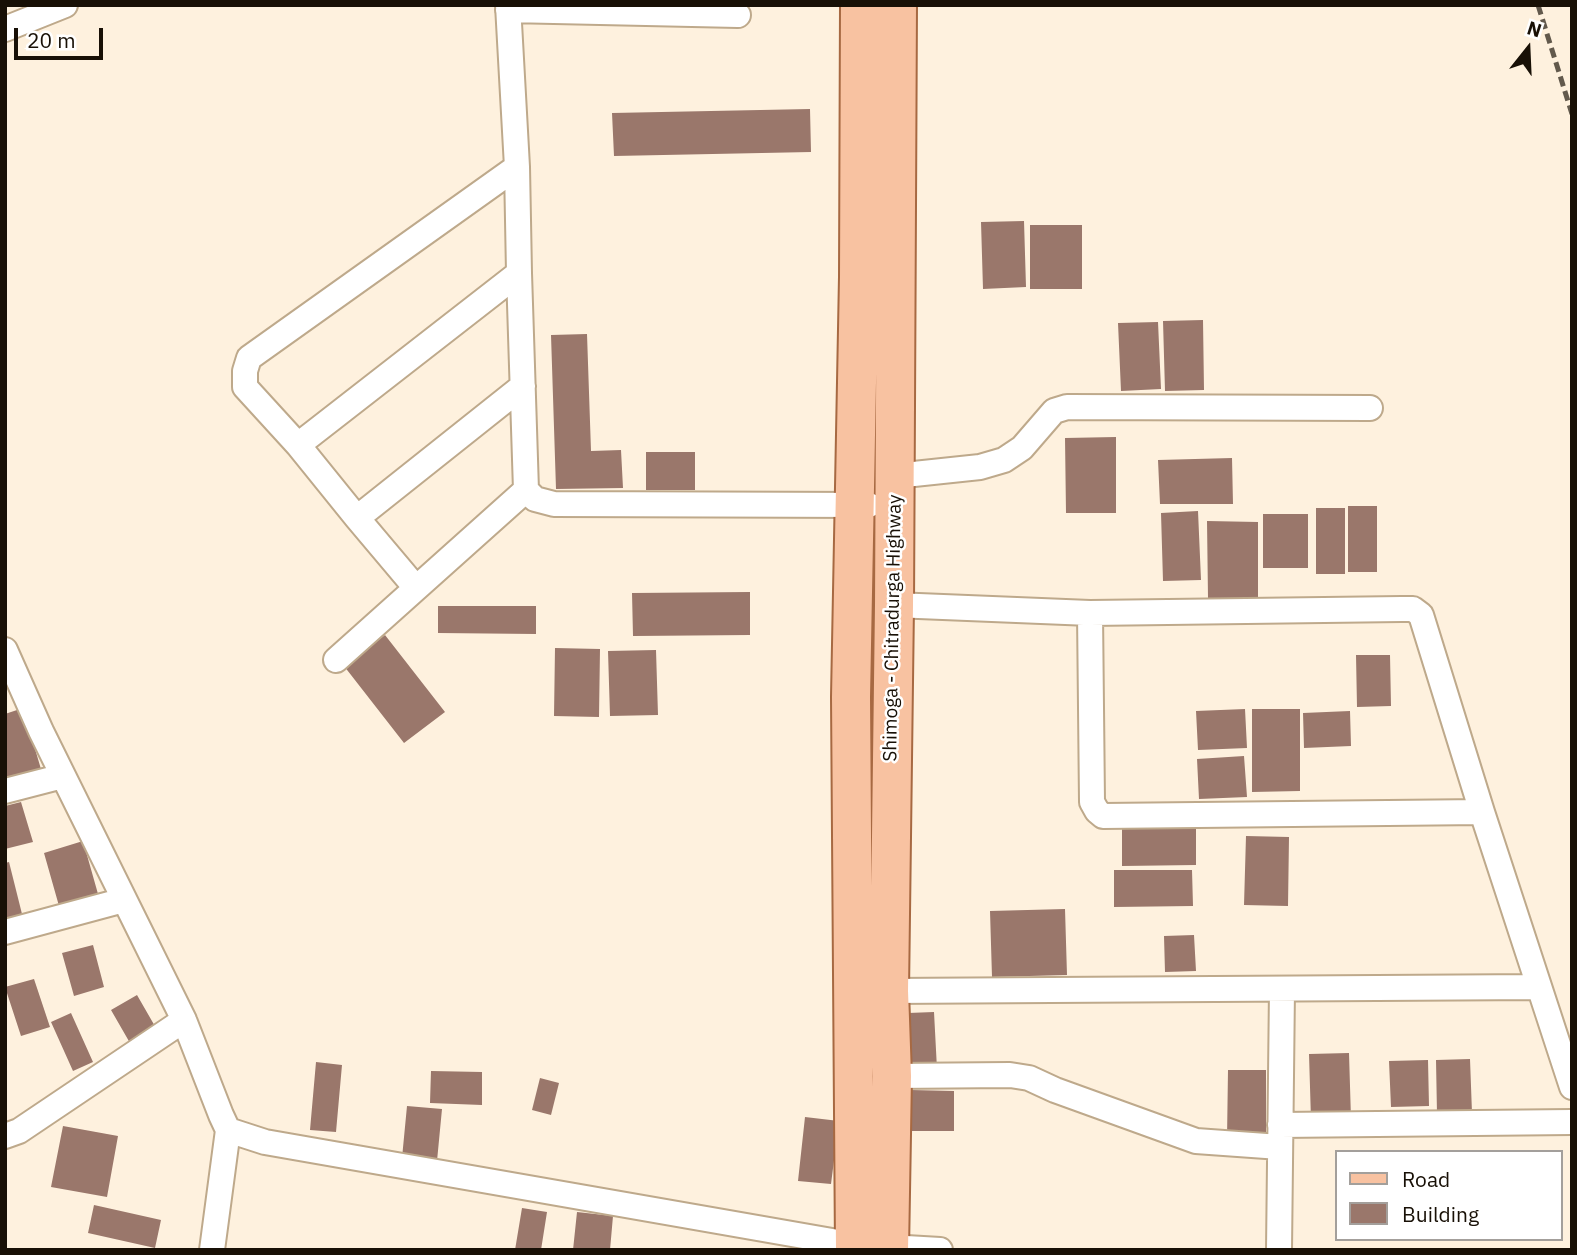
<!DOCTYPE html>
<style>
body{margin:0}
#map{position:relative;width:1577px;height:1255px;overflow:hidden;background:#fef1de;font-family:"IBM Plex Sans",sans-serif}
canvas{display:block}
.frame{position:absolute;inset:0;border:7px solid #181006;pointer-events:none}
.legend{position:absolute;left:1335px;top:1150px;width:228px;height:91px;box-sizing:border-box;background:#fff;border:2px solid #a39f9b;margin:0;padding:9px 12px;list-style:none;font-size:21px;color:#181006}
.legend li{display:flex;align-items:center;gap:14px;height:35px}
.legend b{width:35px;border:2px solid #a39f9b}
.north{position:absolute;left:1493px;top:14px;width:70px;height:70px;-webkit-text-stroke:5px #fff;paint-order:stroke;rotate:18deg;font-size:19px;font-weight:700;line-height:28px;text-align:center;color:#181006}
.north::after{content:'';display:block;margin:auto;width:24px;height:32px;background:#181006;clip-path:polygon(50% 0,100% 100%,50% 72%,0 100%)}
.scale{position:absolute;left:14px;top:28px;width:89px;height:32px;box-sizing:border-box;border:4px solid #181006;border-top:0;padding-left:9px;font-size:21px;line-height:24px;white-space:nowrap;color:#181006;-webkit-text-stroke:5px #fff;paint-order:stroke}
</style>
<div id="map">
<canvas width="1577" height="1255"></canvas>
<div class="frame"></div>
<ul class="legend">
<li><b style="height:9px;background:#f8c2a1"></b>Road</li>
<li><b style="height:19px;background:#9a776b"></b>Building</li>
</ul>
<div class="north">N</div>
<div class="scale">20 m</div>
</div>
<script>
const context = document.querySelector('canvas').getContext('2d');
context.lineJoin = 'round';
function paint(path, color) { context.fillStyle = color; context.fill(path, 'evenodd'); }
function strokePath(path, color, width, dash) { context.strokeStyle = color; context.lineWidth = width; context.lineCap = dash ? 'butt' : 'round'; context.setLineDash(dash || []); context.stroke(path); }
function drawText(font, color, halo, rows, align = 'center') {
  context.font = font + ' "IBM Plex Sans",sans-serif'; context.lineWidth = 5; context.setLineDash([]); context.textBaseline = 'middle'; context.strokeStyle = halo; context.fillStyle = color; for (const [text, x, y, turn = 0] of rows) {
    context.save(); context.translate(x, y); context.rotate((+turn || 0) * Math.PI / 180); context.textAlign = isNaN(turn) ? turn : align; if (halo) context.strokeText(text, 0, 0); context.fillText(text, 0, 0); context.restore();
  }
}
const building = new Path2D(`
 M810 109 811 152 614 156 612 113Z
 M1024 221 1026 287 983 289 981 222Z
 M1030 225H1082V289H1030Z
 M1203 320 1204 390 1165 391 1163 321Z
 M1158 322 1161 389 1121 391 1118 323Z
 M587 334 591 451 621 450 623 488 556 489 551 335Z
 M1116 437V513H1066L1065 438Z
 M646 452H695V490H646Z
 M1232 458 1233 504H1160L1158 460Z
 M1348 506H1377V572H1348Z
 M1316 508H1345V574H1316Z
 M1198 511 1201 580 1163 581 1161 513Z
 M1263 514H1308V568H1263Z
 M1207 521 1258 522V599L1208 598Z
 M750 592V635L633 636 632 593Z
 M438 606H536V634L438 633Z
 M385 635 445 712 404 743 344 666Z
 M555 648 600 649 599 717 554 716Z
 M656 650 658 715 610 716 608 651Z
 M1356 655H1390L1391 706 1357 707Z
 M23 708 43 776 5 788V714Z
 M1245 709 1247 748 1198 750 1196 711Z
 M1252 709H1300V791L1252 792Z
 M1350 711 1351 746 1304 748 1303 713Z
 M1244 756 1247 797 1199 799 1197 759Z
 M21 802 33 842 5 849V806Z
 M1196 825V865L1122 866V826Z
 M1246 836 1289 837 1288 906 1244 905Z
 M83 841 100 901 61 913 44 853Z
 M9 862 22 914 5 918V863Z
 M1114 870H1192L1193 906 1114 907Z
 M1065 909 1067 975 992 977 990 911Z
 M1194 935 1196 971 1165 972 1164 936Z
 M93 945 104 987 74 996 62 953Z
 M34 979 50 1027 21 1036 5 987Z
 M137 995 156 1028 130 1043 111 1010Z
 M934 1012 937 1069H910L908 1013Z
 M71 1013 93 1062 73 1071 51 1022Z
 M1349 1053 1351 1119 1311 1120 1309 1054Z
 M1470 1059 1472 1113 1437 1114 1436 1060Z
 M1428 1060 1429 1106 1391 1107 1389 1061Z
 M316 1062 342 1065 336 1132 310 1130Z
 M1228 1070H1266V1140L1227 1139Z
 M431 1071 482 1072V1105L430 1103Z
 M540 1078 559 1083 551 1115 532 1110Z
 M911 1090 954 1091V1131H911Z
 M407 1106 442 1109 437 1161 402 1158Z
 M805 1117 839 1121 831 1184 798 1181Z
 M63 1126 118 1136 107 1197 51 1187Z
 M94 1205 161 1220 155 1248 88 1233Z
 M522 1208 547 1212 541 1250H515Z
 M577 1212 613 1216 610 1250H573Z`);
const street = new Path2D(`
 M508 5 517 167 519 273 526 490 535 499 554 504 869 505
 M508 10 738 15
 M5 29 65 5
 M298 445 519 273
 M895 476 980 467 1004 460 1022 448 1054 411 1067 407 1370 408
 M357 518 523 386
 M416 588 357 518 298 445 245 387V371L249 358 517 167
 M894 605 1090 613 1402 609H1413L1421 615 1482 812 1572 1087
 M1090 613 1092 802 1097 811 1103 816 1482 812
 M5 650 41 731 184 1020 221 1115 228 1130 265 1142 855 1245 940 1250
 M336 660 526 490
 M5 791 63 776
 M5 932 124 900
 M889 991 1539 987
 M892 1076 1010 1075 1029 1078 1055 1090 1196 1141 1280 1147
 M1280 1125 1572 1122
 M5 1136 19 1131 184 1020
 M212 1250 228 1130
 M1279 1250 1282 989`);
const primary = new Path2D(`
 M855 1250 851 697 859 277 860 5
 M889 1250 892 1076 889 991 894 605 897 5`);
const rail = new Path2D(`
 M1538 5 1572 114`);
const streetNames = [
 ["Shimoga - Chitradurga Highway",893,628,-89]
];
paint(building, '#9a776b');
strokePath(street, '#bea98b', 28);
strokePath(primary, '#a76942', 42);
strokePath(street, '#fff', 24);
strokePath(primary, '#f8c2a1', 38);
strokePath(rail, '#62594c', 5, [10, 5]);
drawText('19px', '#181006', '#fff', streetNames);
</script>
